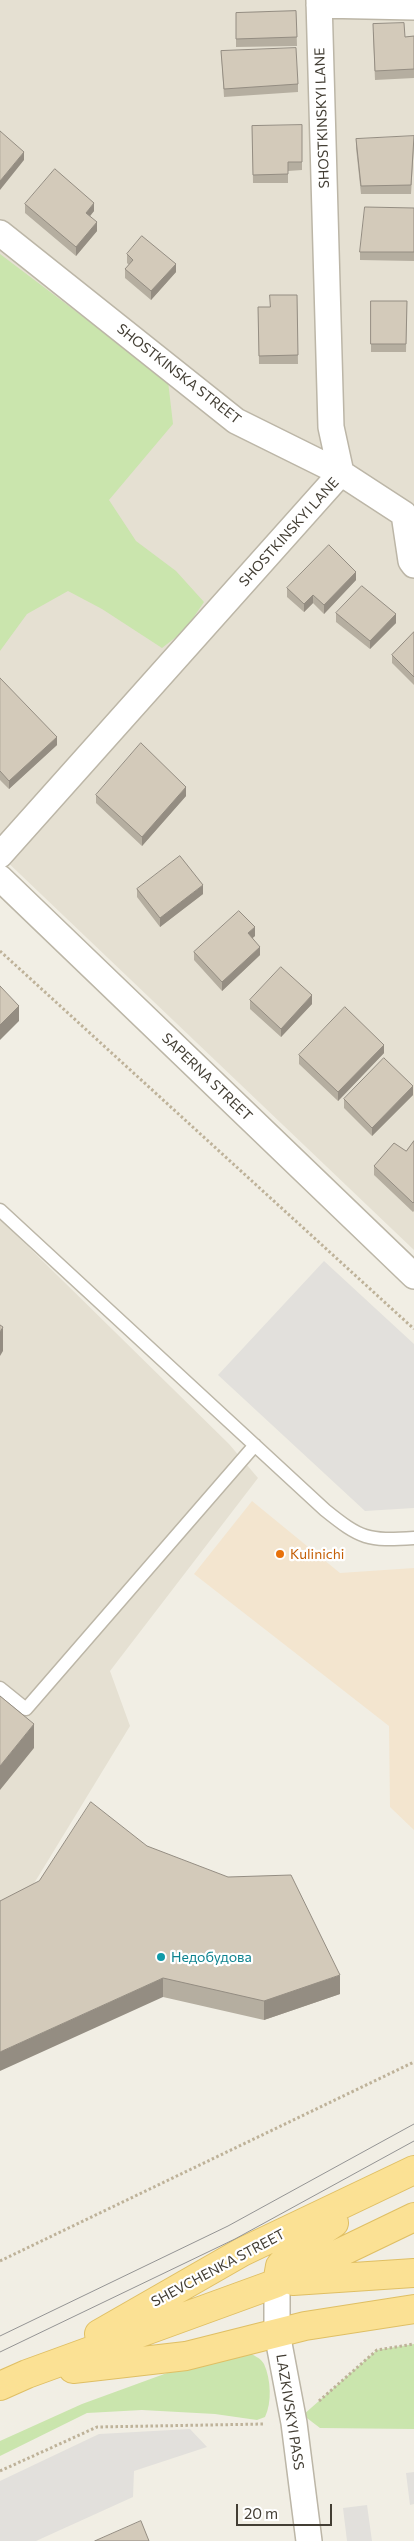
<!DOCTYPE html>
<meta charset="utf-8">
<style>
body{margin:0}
#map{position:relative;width:414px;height:2541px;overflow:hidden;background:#f1eee4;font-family:Commissioner,sans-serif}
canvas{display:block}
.scale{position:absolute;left:236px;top:2504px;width:96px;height:22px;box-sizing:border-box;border:2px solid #433e34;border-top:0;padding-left:6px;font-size:15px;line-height:18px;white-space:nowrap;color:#433e34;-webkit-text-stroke:4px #fff;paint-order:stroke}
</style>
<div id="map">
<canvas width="414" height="2541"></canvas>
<div class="scale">20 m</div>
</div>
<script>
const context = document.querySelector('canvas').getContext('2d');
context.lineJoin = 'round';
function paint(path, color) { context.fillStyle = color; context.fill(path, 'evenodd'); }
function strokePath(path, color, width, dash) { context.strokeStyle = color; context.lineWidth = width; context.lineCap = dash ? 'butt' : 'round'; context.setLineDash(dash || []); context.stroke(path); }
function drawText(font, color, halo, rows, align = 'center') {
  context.font = font + ' Commissioner,sans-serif'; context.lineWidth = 4.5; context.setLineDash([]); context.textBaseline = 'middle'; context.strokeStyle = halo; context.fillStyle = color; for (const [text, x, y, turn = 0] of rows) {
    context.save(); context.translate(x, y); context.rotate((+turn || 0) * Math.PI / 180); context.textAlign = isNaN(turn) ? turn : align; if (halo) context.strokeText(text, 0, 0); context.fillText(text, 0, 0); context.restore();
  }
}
const residential = new Path2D(`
 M0 0H414V1250L0 855Z
 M0 1219 229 1444 258 1478 110 1671 130 1726 30 1890 0 1904Z`);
const commercial = new Path2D(`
 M252 1501 340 1573 414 1568V1830L390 1807 389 1726 194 1574Z`);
const green = new Path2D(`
 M0 254 168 381 173 424 109 500 136 541 176 571 204 602 185 630 162 648 102 609 68 591 27 614 0 651Z
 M414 2344V2429L320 2428 303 2415 377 2350Z
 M247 2352C253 2355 261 2358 264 2364 271 2379 272 2403 265 2417L257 2420 215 2414 142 2410 87 2413 0 2456V2441L82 2404 156 2377 203 2360Z`);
const parking = new Path2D(`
 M324 1261 414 1344V1508L365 1511 218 1375Z
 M190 2429 207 2447 134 2471 133 2497 36 2541H0V2481L99 2434Z
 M414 2472V2504L410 2505 406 2473Z
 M367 2505 372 2541H347L343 2508Z`);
const path = new Path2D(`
 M0 951 414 1329
 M0 2261 414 2062
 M319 2401 377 2350 414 2344
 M0 2471 97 2427 264 2424`);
const lane = new Path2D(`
 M0 1210 325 1510C361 1539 367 1541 414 1538
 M0 1688 26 1709 255 1445`);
const street = new Path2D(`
 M319 5 414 7
 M0 233 236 421 341 473 404 514 411 561 414 565
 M0 855 341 473 331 427 319 0
 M0 878 414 1276
 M277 2283V2333L294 2423 309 2541`);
const primary = new Path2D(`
 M293 2281 414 2273
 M277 2283 280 2266 293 2251 334 2223
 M99 2334 242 2252 414 2170
 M73 2369 186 2356 305 2326 414 2309
 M0 2386 27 2374 277 2283 414 2217`);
const tram = new Path2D(`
 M0 2336 228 2226 414 2124
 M0 2352 235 2239 414 2141`);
const wall = new Path2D(`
 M296 11 297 46 236 47V13Z
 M373 32 405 37 414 36V78L375 80Z
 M221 51 298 84V92L224 97Z
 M252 126 302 162V170L288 171V183H253Z
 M356 139 414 145 411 194H361L356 148Z
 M25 204 94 211 90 216 97 231 76 256 25 213Z
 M414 208V261L360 260V252Z
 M127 254 176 272 151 300 125 278V269L129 265 127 263Z
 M297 295 298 364H259L258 307H270Z
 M407 301 406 352H371V344Z
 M356 580 324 614 313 603 304 612 287 597V588Z
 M336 613 396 623 370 649 336 622Z
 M414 632V685L392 663V655Z
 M0 678 57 745 9 789 0 780Z
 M96 795 186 796 142 846 96 803Z
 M137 889 203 894 160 927 137 897Z
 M255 936 252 938 260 955 222 991 194 960V952Z
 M250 1000 312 1004 281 1037 250 1009Z
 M384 1053 338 1101 299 1064V1055Z
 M413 1095 372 1136 344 1108V1099Z
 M414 1141V1211L413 1212 374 1175V1166L406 1151Z
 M147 1846 340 1994 264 2020 163 1997Z`);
const shadedWall = new Path2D(`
 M24 152V160L0 190V181Z
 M94 203V211L86 221V213Z
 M97 222V231L76 256V247Z
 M176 264V272L151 300V291Z
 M356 572V580L324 614V605Z
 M313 595V603L304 612V604Z
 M396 614V623L370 649V641Z
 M57 737V745L9 789V781Z
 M186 787V796L142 846V837Z
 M203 885V894L160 927V918Z
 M255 927V936L248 942V933Z
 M260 947V955L222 991V982Z
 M312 995V1004L281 1037V1029Z
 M19 1006V1021L0 1040V1025Z
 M384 1045V1053L338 1101V1092Z
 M413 1086V1095L372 1136V1128Z
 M3 1327V1351L0 1356V1332Z
 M34 1724V1748L0 1790V1766Z
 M340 1975V1994L264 2020V2001Z
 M163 1978V1997L0 2071V2052Z`);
const building = new Path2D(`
 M296 11 297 37 236 39V13Z
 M404 23 405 37 414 36V69L375 71 373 24Z
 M296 48 298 84 224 89 221 51Z
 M302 125V162H288V174L253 175 252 126Z
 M0 131 24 152 0 181Z
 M414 136 411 185 361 186 356 139Z
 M55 169 94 203 86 213 97 222 76 247 25 204Z
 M365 207 414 208V252H360Z
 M142 236 176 264 151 291 125 269 133 260 127 254Z
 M270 295H297L298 355 259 356 258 307H270Z
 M371 301H407L406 344H371Z
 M329 545 356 572 324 605 313 595 304 604 287 588Z
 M362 586 396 614 370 641 336 613Z
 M414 632V677L392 655Z
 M0 678 57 737 9 781 0 771Z
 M141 743 186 787 142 837 96 795Z
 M180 856 203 885 160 918 137 889Z
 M239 911 255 927 248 933 260 947 222 982 194 952Z
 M281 967 312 995 281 1029 250 1000Z
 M0 986 19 1006 0 1025Z
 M345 1007 384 1045 338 1092 299 1055Z
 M384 1058 413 1086 372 1128 344 1099Z
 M414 1141V1202L413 1203 374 1166 394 1143 406 1151Z
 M0 1325 3 1327 0 1332Z
 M0 1696 34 1724 0 1766Z
 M91 1802 147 1846 228 1877 291 1875 340 1975 264 2001 163 1978 0 2052V1901L39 1881Z
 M141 2521 149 2541H95Z`);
const markers = [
 [280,1554,5,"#e8710a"],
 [161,1957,5,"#0f9aa8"]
];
const streetNames = [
 ["SHOSTKINSKYI LANE",322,118,-92],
 ["SHOSTKINSKA STREET",179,374,38],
 ["SHOSTKINSKYI LANE",289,532,-48],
 ["SAPERNA STREET",207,1077,44],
 ["SHEVCHENKA STREET",218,2268,-28],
 ["LAZKIVSKYI PASS",290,2412,81]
];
const foodNames = [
 ["Kulinichi",290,1554]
];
const cultureNames = [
 ["Недобудова",171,1957]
];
paint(residential, '#e5e0d2');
paint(commercial, '#f3e5cf');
paint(green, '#cae5ad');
paint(parking, '#e2e0dc');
strokePath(lane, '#bcb6a7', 15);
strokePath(street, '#bcb6a7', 28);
strokePath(primary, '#dfbf64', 30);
strokePath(path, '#beb299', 3, [2.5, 2.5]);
strokePath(lane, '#fff', 12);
strokePath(street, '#fff', 25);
strokePath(primary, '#fbe194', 28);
strokePath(tram, '#949494', 1);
paint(wall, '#b5aea0');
paint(shadedWall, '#948d82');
paint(building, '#d3caba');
strokePath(building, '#948d82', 1);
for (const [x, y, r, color] of markers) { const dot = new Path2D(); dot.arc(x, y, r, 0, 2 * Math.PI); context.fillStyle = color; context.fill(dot); strokePath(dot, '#fff', 2); }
drawText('14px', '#433e34', '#fff', streetNames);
drawText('14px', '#c56008', '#fff', foodNames, 'left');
drawText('14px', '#0d838f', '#fff', cultureNames, 'left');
</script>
